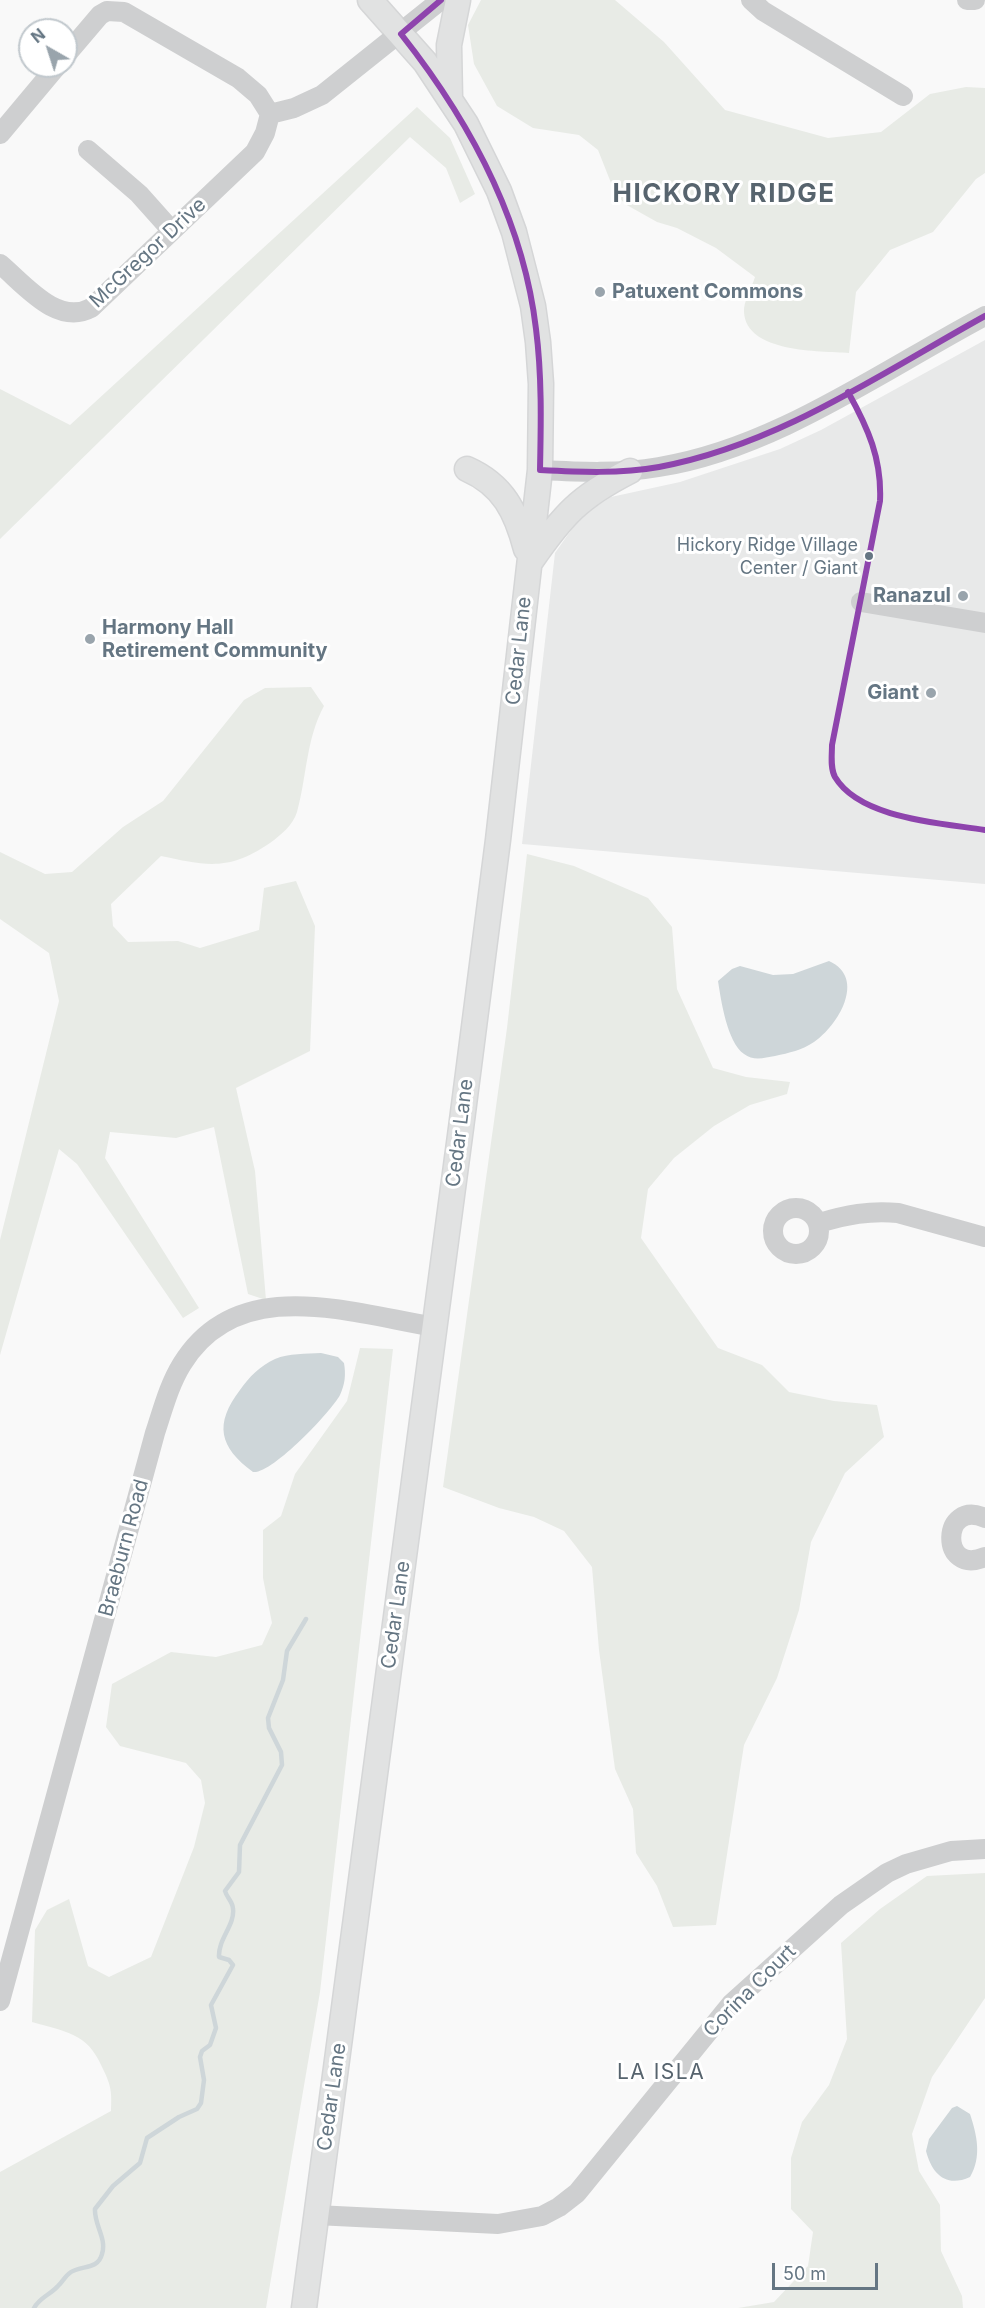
<!DOCTYPE html>
<style>
body{margin:0}
#map{position:relative;width:985px;height:2308px;overflow:hidden;background:#f9f9f9;font-family:Inter,sans-serif}
canvas{display:block}
.north{position:absolute;left:18px;top:18px;width:60px;height:60px;box-sizing:border-box;background:#fff;border:2px solid #c1c8cd;border-radius:50%;rotate:321deg;font-size:16px;font-weight:700;line-height:24px;text-align:center;color:#657683}
.north::after{content:'';display:block;margin:auto;width:21px;height:27px;background:#99a4ac;clip-path:polygon(50% 0,100% 100%,50% 72%,0 100%)}
.scale{position:absolute;left:772px;top:2263px;width:106px;height:27px;box-sizing:border-box;border:3px solid #657683;border-top:0;padding-left:8px;font-size:18px;line-height:21px;white-space:nowrap;color:#657683;-webkit-text-stroke:4px #fff;paint-order:stroke}
</style>
<div id="map">
<canvas width="985" height="2308"></canvas>
<div class="north">N</div>
<div class="scale">50 m</div>
</div>
<script>
const context = document.querySelector('canvas').getContext('2d');
context.lineJoin = 'round';
function paint(path, color) { context.fillStyle = color; context.fill(path, 'evenodd'); }
function strokePath(path, color, width, dash) { context.strokeStyle = color; context.lineWidth = width; context.lineCap = dash ? 'butt' : 'round'; context.setLineDash(dash || []); context.stroke(path); }
function drawText(font, color, halo, rows, align = 'center') {
  context.font = font + ' Inter,sans-serif'; context.lineWidth = 6; context.setLineDash([]); context.textBaseline = 'middle'; context.strokeStyle = halo; context.fillStyle = color; for (const [text, x, y, turn = 0] of rows) {
    context.save(); context.translate(x, y); context.rotate((+turn || 0) * Math.PI / 180); context.textAlign = isNaN(turn) ? turn : align; if (halo) context.strokeText(text, 0, 0); context.fillText(text, 0, 0); context.restore();
  }
}
const built = new Path2D(`
 M985 340V884L522 844 555 553 581 516 611 497 680 482 780 449 821 430Z`);
const green = new Path2D(`
 M481 0H615L664 42 725 110 828 138 881 132 930 94 966 87 985 88V173L976 179 933 232 890 250 856 292 849 353C820 351 746 353 744 312 743 302 752 287 755 277L716 248 677 228 657 222 625 204 615 193 598 150 579 135 533 128 497 106 474 64 468 25Z
 M417 107 450 138 475 194 460 203 446 168 410 137 0 539V389L70 425Z
 M311 687 324 706C306 739 307 776 297 812 293 825 281 835 270 843 229 871 207 866 161 856L111 904 113 926 128 942 178 941 200 948 259 930 264 888 296 881 315 926 310 1051 236 1088 255 1171 266 1300 248 1294 214 1127 176 1138 110 1132 105 1158 199 1308 183 1318 77 1164 59 1149 0 1355V1240L59 1001 49 953 0 919V852L45 874 72 872 123 827 163 801 244 700 265 688Z
 M527 854 574 866 648 898 672 927 677 989 713 1068 746 1077 790 1082 787 1094 750 1105 714 1126 674 1158 648 1189 641 1238 718 1348 762 1365 789 1392 834 1401 877 1405 884 1437 845 1473 811 1542 799 1610 777 1678 744 1745 716 1925 673 1927 657 1886 636 1853 633 1809 615 1769 599 1650 592 1567 564 1531 534 1517 499 1508 443 1487 507 1028Z
 M360 1348 393 1349 320 1992 266 2308H0V2172L111 2111C112 2091 111 2085 102 2067 87 2032 65 2032 32 2022L35 1930 47 1910 69 1899 88 1966 109 1977 151 1957 194 1847 205 1803 201 1780 186 1763 120 1746 106 1727 112 1684 171 1652 216 1657 262 1645 272 1623 263 1578V1530L281 1516 295 1474 347 1401Z
 M985 1873V1998L932 2077 912 2134 919 2171 940 2205 941 2251 962 2296 963 2308H738L774 2302 808 2266 813 2232 791 2209V2158L802 2122 829 2085 847 2039 841 1943 880 1909 927 1876Z`);
const water = new Path2D(`
 M829 961C867 978 838 1026 814 1042 802 1050 789 1053 775 1056 764 1058 753 1061 744 1054 727 1042 721 1000 718 981L732 969 740 966 773 975 793 974Z
 M321 1353 338 1357 344 1363C346 1375 345 1384 340 1395 331 1412 271 1475 253 1472 219 1447 214 1424 240 1390 249 1377 260 1366 275 1359 289 1353 306 1354 321 1353Z
 M957 2106 970 2114C977 2135 982 2157 970 2177 946 2188 932 2174 926 2151L929 2139 952 2108Z`);
const stream = new Path2D(`
 M34 2308C40 2297 50 2295 58 2286 63 2281 65 2276 71 2272 82 2265 98 2270 102 2254 107 2238 94 2225 95 2209L113 2186 140 2163 147 2138 179 2117 197 2109 201 2103 204 2080 200 2057 202 2051 210 2045 216 2028 211 2005 233 1965 229 1960 219 1957C218 1939 235 1925 233 1909 233 1902 227 1898 225 1891L239 1872 240 1845 282 1765 281 1752 269 1728 268 1718 283 1680 287 1651 306 1619`);
const minor = new Path2D(`
 M751 0 763 11 903 96
 M967 0H975
 M270 114 294 108 322 95 441 0
 M0 134 57 66
 M88 150 139 194 172 231
 M0 264C25 285 57 326 91 308L255 152 265 133 270 114 258 95 238 78 124 12 107 11 100 15 66 55
 M540 470C580 472 619 474 659 467 774 449 883 370 985 316
 M861 602 985 623
 M773 1231a23 23 0 1 1 46 0a23 23 0 1 1-46 0Z
 M819 1223C846 1215 870 1210 898 1213L985 1237
 M985 1518C941 1498 939 1577 985 1557
 M0 2001 155 1433C163 1409 169 1385 182 1364 238 1273 350 1313 435 1327
 M316 2215 498 2224 542 2216 559 2207 577 2193 731 2004 841 1905 887 1873 906 1864 951 1851 985 1849`);
const major = new Path2D(`
 M450 99 449 45 458 0
 M467 469C503 485 516 511 526 549
 M531 561C563 515 579 497 630 471
 M304 2308 461 1128 498 840 540 470 541 384 538 342 533 306 514 232 499 191 466 124 425 62 370 0`);
const bus1 = new Path2D(`
 M441 0 401 34C469 120 523 218 536 329 542 376 541 423 540 470 579 472 620 474 659 467 778 445 880 374 985 316
 M848 392C868 428 882 459 880 501L832 745C832 755 830 768 835 777 860 819 942 823 985 830`);
const markers = [
 [600,292,6,"#99a4ac"],
 [869,556,5,"#657683"],
 [963,596,6,"#99a4ac"],
 [90,639,6,"#99a4ac"],
 [931,693,6,"#99a4ac"]
];
const busNames = [
 ["Hickory Ridge Village",858,546],
 ["Center / Giant",858,569]
];
const streetNames = [
 ["McGregor Drive",148,253,-43],
 ["Cedar Lane",519,651,-84],
 ["Cedar Lane",460,1133,-83],
 ["Braeburn Road",124,1548,-75],
 ["Cedar Lane",396,1615,-82],
 ["Corina Court",750,1991,-45],
 ["Cedar Lane",332,2097,-82]
];
const poiNames = [
 ["Patuxent Commons",612,292],
 ["Ranazul",951,596,"right"],
 ["Harmony Hall",102,628],
 ["Retirement Community",102,651],
 ["Giant",919,693,"right"]
];
const neighbourhoodNames = [
 ["LA ISLA",661,2073]
];
const districtNames = [
 ["HICKORY RIDGE",724,194]
];
paint(built, '#e8e9e9');
paint(green, '#e8ebe6');
paint(water, '#ced6d9');
strokePath(stream, '#ced6d9', 4.5);
strokePath(major, '#d5d6d7', 27);
strokePath(minor, '#cecfd0', 20);
strokePath(major, '#e1e2e2', 24);
strokePath(bus1, '#8e44ad', 6);
for (const [x, y, r, color] of markers) { const dot = new Path2D(); dot.arc(x, y, r, 0, 2 * Math.PI); context.fillStyle = color; context.fill(dot); strokePath(dot, '#fff', 2); }
drawText('18px', '#657683', '#fff', busNames, 'right');
drawText('20px', '#657683', '#fff', streetNames);
drawText('bold 20px', '#657683', '#fff', poiNames, 'left');
context.letterSpacing = '1.5px';
drawText('21px', '#57646e', '#fff', neighbourhoodNames);
context.letterSpacing = '0px';
context.letterSpacing = '1.5px';
drawText('bold 26px', '#57646e', '#fff', districtNames);
context.letterSpacing = '0px';
</script>
